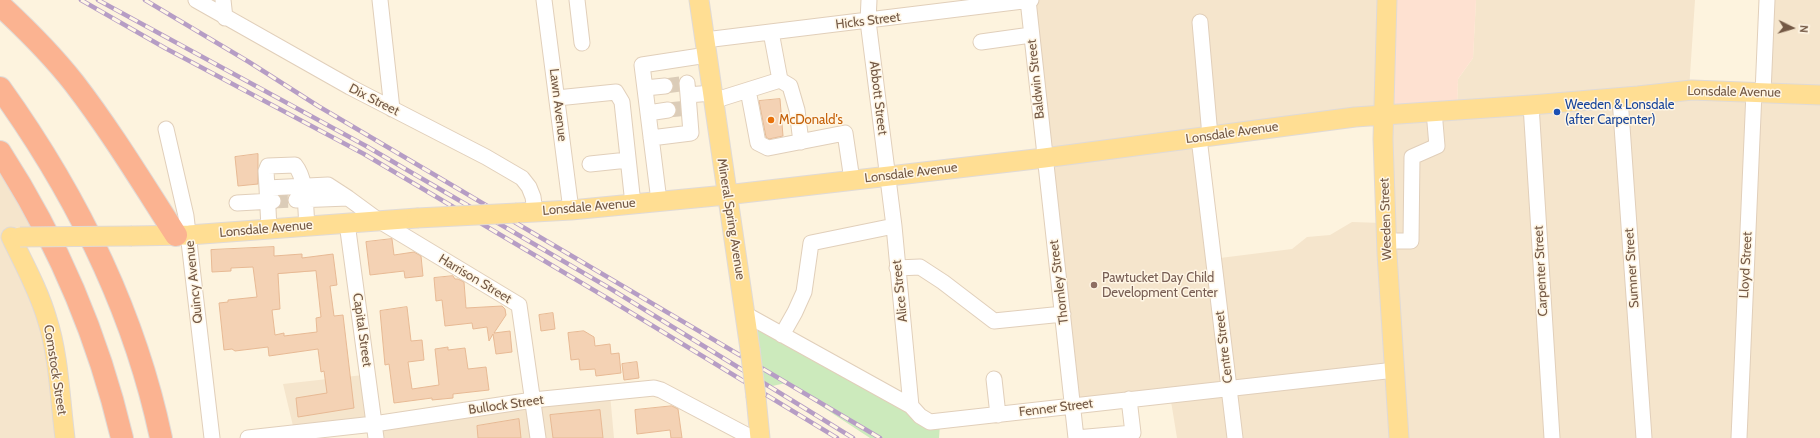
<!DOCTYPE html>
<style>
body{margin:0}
#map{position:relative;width:1820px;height:438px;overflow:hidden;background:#fdf3de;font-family:Cabin,sans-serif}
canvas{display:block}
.north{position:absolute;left:1772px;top:8px;width:40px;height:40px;-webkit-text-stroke:3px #fff6e5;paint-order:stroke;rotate:95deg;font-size:11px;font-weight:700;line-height:16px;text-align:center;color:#745945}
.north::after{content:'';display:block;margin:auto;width:14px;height:18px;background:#745945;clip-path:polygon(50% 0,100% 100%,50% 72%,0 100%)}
</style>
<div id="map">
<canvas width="1820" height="438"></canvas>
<div class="north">N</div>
</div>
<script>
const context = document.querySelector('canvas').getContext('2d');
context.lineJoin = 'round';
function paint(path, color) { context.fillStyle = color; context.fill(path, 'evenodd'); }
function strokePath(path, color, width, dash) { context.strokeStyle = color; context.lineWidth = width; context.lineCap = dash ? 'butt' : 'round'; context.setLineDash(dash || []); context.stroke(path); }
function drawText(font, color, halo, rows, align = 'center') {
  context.font = font + ' Cabin,sans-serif'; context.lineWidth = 3; context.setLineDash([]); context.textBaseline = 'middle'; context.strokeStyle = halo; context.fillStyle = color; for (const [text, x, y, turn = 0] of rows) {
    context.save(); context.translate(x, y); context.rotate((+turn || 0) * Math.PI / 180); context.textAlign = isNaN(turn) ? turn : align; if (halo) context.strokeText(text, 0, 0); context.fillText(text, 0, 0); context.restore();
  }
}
const residential = new Path2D(`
 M1024 0H1384L1457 110 1458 79 1473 58 1476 0H1695L1689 90 1757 97 1763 0H1820V438H1177L1170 395 1079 401ZM1379 123 1382 223 1352 222 1330 235 1307 237 1292 249 1212 259 1210 254 1207 139Z
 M0 157 42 232 22 237 50 342 62 438H0Z
 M363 375 371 417 610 394 614 438H374L372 423 293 426 283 384Z`);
const commercial = new Path2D(`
 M1384 0H1476L1473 58 1458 79 1457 111 1391 118Z`);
const green = new Path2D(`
 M750 316 940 424 939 438H870L786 383 754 390Z`);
const building = new Path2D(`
 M780 99 783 136 769 139 766 137 759 101Z
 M258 154V184L238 186 235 157Z
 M392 239 394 255 414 252 421 256 423 276 405 278 404 271 370 275 366 242Z
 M274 247V256L302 254V258L333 254 337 285 330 286 334 316 343 315 354 408 298 417 296 398 327 393 324 371 321 372 318 349 269 356 268 347 235 351 232 349 224 350 219 303 228 302V300L257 297 253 267 231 268V271L212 272 211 250ZM316 271 321 317 316 318 317 332 284 336V333L275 335 272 310 280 309 278 274Z
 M453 276 455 279H458L464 282 466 308 502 306 505 309 506 315 494 333 510 331 512 352 496 354 493 334 489 341 487 327 473 329 472 323 445 326 442 300 436 301 434 278Z
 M407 307 411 341 422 340 424 360 408 362 412 389 439 385 435 349 448 347V350L465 348 468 369 486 367 489 390 453 394V398L432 400V398L394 403 389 364 385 365 380 311Z
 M553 313 555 329 541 331 539 315Z
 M584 331 594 337 595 346 610 344 611 354 619 353 621 373 596 376 595 369 580 370 579 359 571 360 568 333Z
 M637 362 639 378 624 380 622 364Z
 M672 406 678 409 682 438H671L670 430 637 434 635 410Z
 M600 410 603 438H553L550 415Z
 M519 419 521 438H478L477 426Z`);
const minorTunnel = new Path2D(`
 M665 86 687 83
 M668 110 689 108
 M273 201 296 200`);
const minor = new Path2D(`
 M196 0 350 87 486 157 522 178 529 187 533 197 535 212
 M223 0 225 18
 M380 0 392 109
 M544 0 571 210
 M577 0 582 43
 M869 0 868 21 894 226 911 406
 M1028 0 1076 438 1133 433 1129 399
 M1200 22 1210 136
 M771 32 780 80
 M705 40 1031 0
 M981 42 1031 35
 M687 83 688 95 712 93
 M645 88 665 86
 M748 90 758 143 768 148 845 133 852 180
 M1763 93 1767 0
 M557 98 616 92 622 102 633 204
 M1620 98 1644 438
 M713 101 780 80 790 86 797 110 801 142
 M1531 105 1552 438
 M648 113 668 110
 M166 129 186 216 212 438
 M651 138 691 133 688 95
 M1199 138 1235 438
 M590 164 628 160
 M267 188 269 229
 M296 200 348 198
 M659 201 642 65 707 55
 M237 203 273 201
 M347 223 376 438
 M307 225C305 206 307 180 295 165L268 166 266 171 267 188 328 185 348 198 378 220 519 305 538 438
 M1387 241H1411L1412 157 1437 146 1434 111
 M897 268 920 267 943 282 994 321 1063 314
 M745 314 911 406 920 416 930 422 1395 370
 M782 335 795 312 804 292 811 243 894 226
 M994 379 998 415
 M248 438 374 424 533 400 654 388 661 390 752 438
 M1739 438 1754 92`);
const major = new Path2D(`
 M699 0 750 349
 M1387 0 1383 139 1387 254 1399 438
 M517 213 571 210 726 195 1044 158 1355 117 1531 105 1638 96 1692 90 1820 95
 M132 236 189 235 417 218
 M11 237C24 264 39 291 47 319 59 356 60 400 65 438
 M756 397 760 438`);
const highway = new Path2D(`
 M0 5C26 29 52 55 74 83 111 131 143 184 176 235
 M0 88C76 194 134 310 161 438
 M0 152C57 240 98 336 122 438`);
const rail = new Path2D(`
 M81 0 165 48 364 154 607 298 837 438
 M98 0 366 146 611 289 853 438
 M145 0 249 62 318 106 880 438`);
const majorBridge = new Path2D(`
 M417 218 517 213
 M20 237 132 236
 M750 349 756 397`);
const markers = [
 [1557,112,4,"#1a4fb4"],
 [771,120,4,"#e8710a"],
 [1094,285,4,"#8d6e63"]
];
const streetNames = [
 ["Hicks Street",868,21,-7],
 ["Baldwin Street",1036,79,-96],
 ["Lonsdale Avenue",1734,92,1],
 ["Abbott Street",878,98,83],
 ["Dix Street",374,100,27],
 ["Lawn Avenue",558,105,83],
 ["Lonsdale Avenue",1232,133,-8],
 ["Lonsdale Avenue",911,173,-7],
 ["Lonsdale Avenue",589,207,-5],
 ["Mineral Spring Avenue",731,219,81],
 ["Weeden Street",1386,219,-92],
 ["Lonsdale Avenue",266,229,-5],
 ["Lloyd Street",1746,265,-87],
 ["Sumner Street",1632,268,-94],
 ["Carpenter Street",1541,271,-93],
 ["Harrison Street",475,279,31],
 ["Quincy Avenue",194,282,-96],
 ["Thornley Street",1059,282,-97],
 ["Alice Street",900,291,-96],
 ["Capital Street",362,330,82],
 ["Centre Street",1224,347,-97],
 ["Comstock Street",55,370,81],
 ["Bullock Street",506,405,-8],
 ["Fenner Street",1056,408,-7]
];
const transitNames = [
 ["Weeden & Lonsdale",1565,105],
 ["(after Carpenter)",1565,120]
];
const foodNames = [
 ["McDonald's",779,120]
];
const educationNames = [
 ["Pawtucket Day Child",1102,278],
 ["Development Center",1102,293]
];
paint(residential, '#f5e5cc');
paint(commercial, '#fee1d1');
paint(green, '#cceabc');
paint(building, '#f4d2b4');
strokePath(building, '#e7b994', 1);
strokePath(minorTunnel, '#dbccb8', 15, [15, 8]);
strokePath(minor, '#e1cfba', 17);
strokePath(major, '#e0dad6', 21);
strokePath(highway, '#e0dad6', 24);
strokePath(minor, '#fff', 15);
strokePath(major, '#ffde93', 19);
strokePath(highway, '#fbb391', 22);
strokePath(rail, '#b69dc5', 4.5);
strokePath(rail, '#fff6e5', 3, [9]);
strokePath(majorBridge, '#e0dad6', 21, []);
strokePath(majorBridge, '#ffde93', 19);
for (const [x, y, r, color] of markers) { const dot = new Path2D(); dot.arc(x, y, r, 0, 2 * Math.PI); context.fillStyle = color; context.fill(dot); strokePath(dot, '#fff6e5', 1.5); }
drawText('13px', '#745945', '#fff6e5', streetNames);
drawText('13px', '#164399', '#fff6e5', transitNames, 'left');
drawText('13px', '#c56008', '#fff6e5', foodNames, 'left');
drawText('13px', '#785e54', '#fff6e5', educationNames, 'left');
</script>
